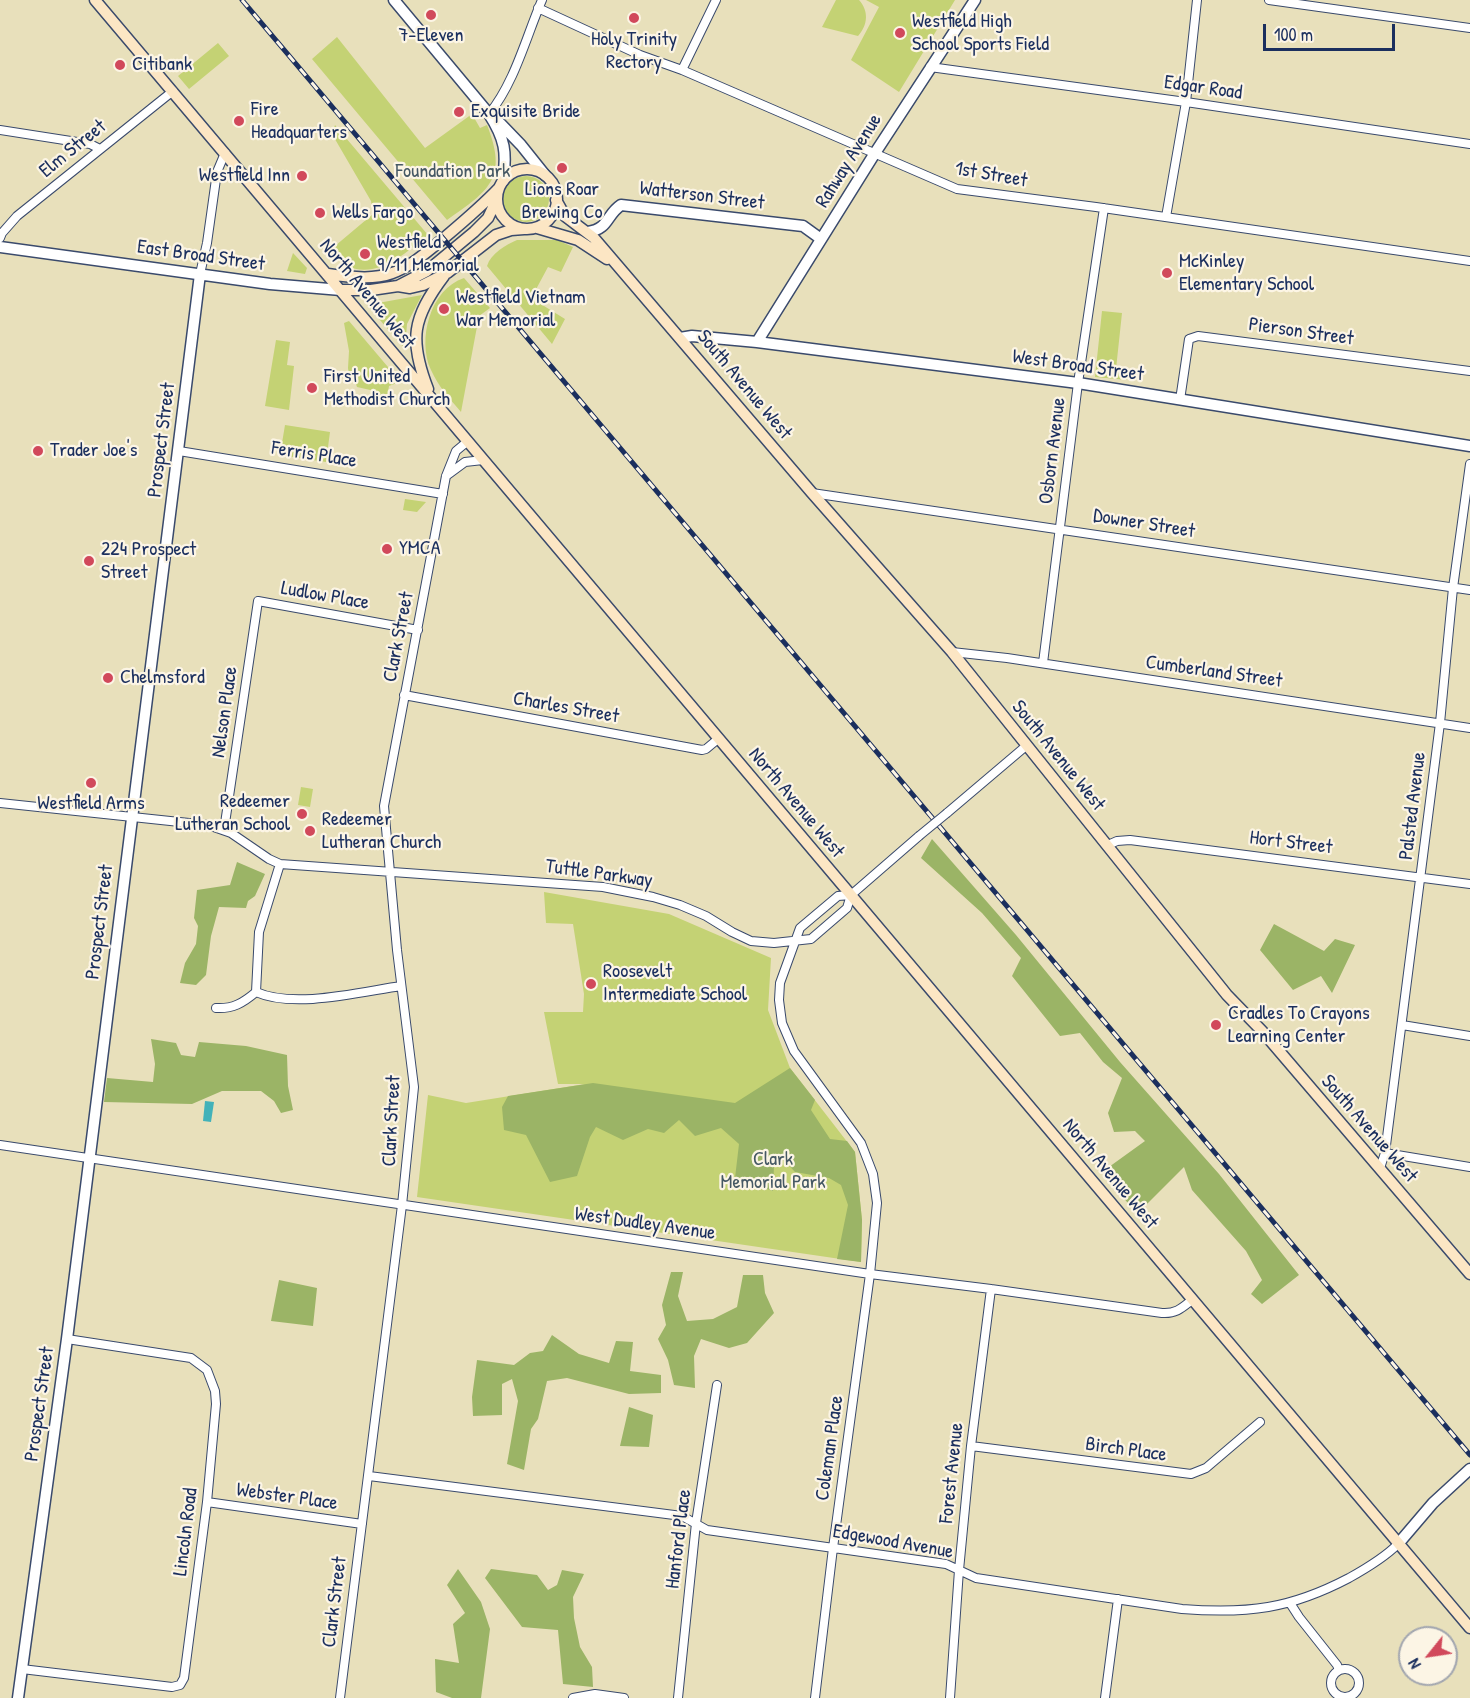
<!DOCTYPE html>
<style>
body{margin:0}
#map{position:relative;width:1470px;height:1698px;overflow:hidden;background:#e8e0bb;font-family:"Patrick Hand",sans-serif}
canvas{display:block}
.north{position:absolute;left:1398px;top:1626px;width:60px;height:60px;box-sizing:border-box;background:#fcf5e5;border:2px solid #a2a6af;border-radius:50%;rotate:240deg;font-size:16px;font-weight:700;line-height:24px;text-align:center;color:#1b2f5e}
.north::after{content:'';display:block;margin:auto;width:21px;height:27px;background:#d1495b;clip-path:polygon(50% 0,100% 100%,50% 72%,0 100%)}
.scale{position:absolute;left:1263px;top:24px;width:132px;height:27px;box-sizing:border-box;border:3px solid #1b2f5e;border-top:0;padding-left:8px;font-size:18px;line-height:21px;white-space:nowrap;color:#1b2f5e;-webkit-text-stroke:4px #fcf5e5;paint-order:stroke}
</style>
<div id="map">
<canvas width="1470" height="1698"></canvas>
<div class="north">N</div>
<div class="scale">100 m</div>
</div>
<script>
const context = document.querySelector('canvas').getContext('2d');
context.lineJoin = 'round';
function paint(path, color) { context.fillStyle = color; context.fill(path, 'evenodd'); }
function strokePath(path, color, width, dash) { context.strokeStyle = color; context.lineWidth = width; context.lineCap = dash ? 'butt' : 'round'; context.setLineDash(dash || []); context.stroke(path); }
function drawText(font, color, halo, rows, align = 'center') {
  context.font = font + ' "Patrick Hand",sans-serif'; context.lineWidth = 4.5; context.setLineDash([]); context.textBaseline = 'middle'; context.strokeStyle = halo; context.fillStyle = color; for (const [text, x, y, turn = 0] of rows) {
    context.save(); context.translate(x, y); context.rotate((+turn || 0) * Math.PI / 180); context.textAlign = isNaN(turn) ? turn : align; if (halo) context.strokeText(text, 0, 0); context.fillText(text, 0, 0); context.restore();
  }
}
const green = new Path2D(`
 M836 0H859C869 11 868 25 858 36L822 27Z
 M866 0H955L899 92 851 60 879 7Z
 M337 37 425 148 472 114 480 128 487 125C508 178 490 190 447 220L312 59Z
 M218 43 229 56 189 89 178 76Z
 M335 125 428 235C398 260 362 290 329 251L373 214 371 201 332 134Z
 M503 199a23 23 0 1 1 46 0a23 23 0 1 1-46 0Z
 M517 240H557L573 247 561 272 548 267 534 293 536 301 565 319 552 344 487 266C491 253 506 245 517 240Z
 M293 253 307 268 305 274 287 271Z
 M464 278 490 308 479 316 461 412C450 399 438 386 431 370 417 340 430 289 464 278Z
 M422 295 407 324 405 349 367 305Z
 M1102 311 1122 313 1116 369 1128 370 1127 380 1095 377Z
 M349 321 399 380 397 383 389 386 387 398 379 397V392L357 387 355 381 349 376 348 368 349 351 344 323Z
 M276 340 290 342 287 365 294 366 289 410 265 406Z
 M285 425 330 432 326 462 280 455Z
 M405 499 426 502 417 512 403 510Z
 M301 787 313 789 310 807 298 805Z
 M544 892 669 914 771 958 768 1010 790 1068 855 1152 862 1220 861 1262 417 1197 428 1095 466 1103 585 1084H558L544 1012H583L584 994 573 924 546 923Z`);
const forest = new Path2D(`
 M932 839 1016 935 1120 1062 1219 1174 1299 1275 1262 1304 1251 1294 1262 1280 1246 1251 1192 1190 1184 1167 1137 1214 1102 1172 1145 1141 1135 1131 1114 1132 1108 1113 1122 1078 1103 1062 1080 1033 1060 1036 1012 976 1021 958 982 913 921 858Z
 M237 862 265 874 255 896 248 901 246 908 219 907 211 936 206 975 196 985 180 983 185 963 196 944 198 926 194 918 197 890 230 885Z
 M1274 924 1324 951 1335 939 1355 945 1332 993 1321 976 1293 990 1260 950Z
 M151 1039 176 1043 181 1055 195 1057 199 1042 246 1046 287 1055 288 1086 293 1110 281 1113 274 1101 261 1091H222L192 1104 104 1102 107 1078 153 1082 155 1064Z
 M790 1068 815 1100 811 1110 830 1139 847 1141 855 1152 862 1220 861 1262 837 1259 848 1205 841 1185 829 1178 795 1172 784 1160 774 1166 773 1191 735 1178 739 1144 721 1128 695 1136 679 1120 664 1133 648 1129 623 1140 596 1127 590 1137 577 1176 550 1182 526 1135 504 1130 502 1107 508 1096 593 1083 735 1103Z
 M671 1272H683L678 1296 687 1321 713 1319 737 1307 743 1275H763L765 1293 774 1313 747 1343 729 1348 701 1339 694 1356 695 1388 674 1385 668 1360 658 1339 666 1325 662 1305Z
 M279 1280 317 1288 313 1326 271 1321Z
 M552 1335 579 1354 609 1363 616 1341 633 1342 630 1371 661 1375V1393L629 1394 567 1378 547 1381 538 1419 531 1429 524 1470 507 1464 518 1401 512 1379 502 1384V1415L473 1416 472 1397 477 1360 514 1365 530 1353 543 1351Z
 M629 1407 653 1415 649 1447 620 1446Z
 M458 1569 481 1602 490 1629 481 1698H452L436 1692 435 1659 459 1663 453 1624 465 1613 447 1585Z
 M491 1569 537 1575 548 1590 557 1585 562 1570 584 1574 573 1597 574 1618 580 1647 592 1667 593 1687 563 1684 558 1630 522 1627 485 1578Z`);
const water = new Path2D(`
 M205 1101 214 1102 211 1122 203 1121Z`);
const minor = new Path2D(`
 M1269 0 1470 28
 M538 8 640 55 682 70 957 189 1096 207 1470 261
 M930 67 1186 102 1470 144
 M682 70 716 0
 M489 114C515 82 526 37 542 0
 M0 130 90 144 100 149
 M1166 217 1186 102 1197 0
 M0 238 2 233 17 216 173 91
 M200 274 207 243 217 172 225 153
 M1180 400 1189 339 1198 336 1470 371
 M179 451 443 494
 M446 476 465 462 483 460
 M812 493 1470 590
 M952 652 1007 658 1470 728
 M1043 663 1078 383 1104 208
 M404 695 702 750 706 749 718 739
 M0 803 208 825 231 833 269 859 280 864 603 887 653 897 680 905 706 916 732 932 751 941 774 943 811 939 847 908 851 895 919 836
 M947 813 1026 746
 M224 830 258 601 418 630
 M1108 845 1117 841 1130 840 1470 884
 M280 864 259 932 256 992C294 1009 360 992 401 986
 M216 1008C233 1009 243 1003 256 992
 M1402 1025 1470 1036
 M0 1145 870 1274 991 1289 1162 1313C1176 1314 1182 1308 1192 1300
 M1385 1153 1470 1167
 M1380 1168 1385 1153 1440 723 1453 588 1470 464
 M971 1446 1191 1474 1206 1468 1260 1422
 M369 1476 682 1516 707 1530 946 1564 976 1578 1182 1609C1248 1614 1290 1609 1349 1578 1367 1568 1384 1558 1398 1544
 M207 1502 362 1524
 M1290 1603 1299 1617 1337 1665 1339 1670
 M22 1669 172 1687 180 1685 184 1678 207 1502 216 1404 215 1391 207 1370 191 1358 67 1339
 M1331 1683a14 14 0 1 1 28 0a14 14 0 1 1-28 0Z
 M340 1698 402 1205 414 1087 397 950 384 806 446 476 456 451 468 441
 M573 1698 595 1694 624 1698
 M678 1698 696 1523 717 1385
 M815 1698 833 1548 870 1274 877 1203 873 1174 861 1143 794 1051 782 1023 779 1000 780 983 800 928 838 896 851 895
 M950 1698 959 1570 971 1446 991 1289
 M1105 1698 1118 1599`);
const tertiary = new Path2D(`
 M394 0 489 114C505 139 507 152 503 181
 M496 119 521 145 545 175
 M588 232C609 229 606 215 621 205L803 226 821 239
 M0 247 270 284 341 290
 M680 338 692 336 757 342 1078 383 1470 446
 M757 342 875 153 975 0
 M1398 1544 1433 1503 1470 1469
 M18 1698 67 1339 200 274`);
const secondary = new Path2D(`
 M95 0 1470 1628
 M497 199a30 30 0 1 1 60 0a30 30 0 1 1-60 0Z
 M556 200 565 216 594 238 812 493 952 652 1227 995 1262 1031 1470 1274
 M537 228 578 240 607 259
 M328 274C387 283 400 275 444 238 463 222 482 206 499 188
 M398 286 427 271 474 232 488 218 497 199
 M341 290H371L398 286 410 288 423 285 447 273 496 235 511 230 524 229
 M428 389C409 340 412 318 444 276`);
const rail = new Path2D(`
 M242 0 1470 1455`);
const minorBridge = new Path2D(`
 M919 836 947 813`);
const markers = [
 [431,15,6,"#d1495b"],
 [634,18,6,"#d1495b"],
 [900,33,6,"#d1495b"],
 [120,65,6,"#d1495b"],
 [459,112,6,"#d1495b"],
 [239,121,6,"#d1495b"],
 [562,168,6,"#d1495b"],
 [302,176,6,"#d1495b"],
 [320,213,6,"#d1495b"],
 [365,254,6,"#d1495b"],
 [1167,273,6,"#d1495b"],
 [444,309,6,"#d1495b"],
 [312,388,6,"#d1495b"],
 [38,451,6,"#d1495b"],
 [387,549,6,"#d1495b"],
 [89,561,6,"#d1495b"],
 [108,678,6,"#d1495b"],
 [91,783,6,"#d1495b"],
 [302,814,6,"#d1495b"],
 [310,831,6,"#d1495b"],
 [591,984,6,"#d1495b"],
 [1216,1025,6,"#d1495b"]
];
const poiNames = [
 ["Westfield High",912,22],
 ["School Sports Field",912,45],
 ["7-Eleven",431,36,"center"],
 ["Holy Trinity",634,40,"center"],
 ["Rectory",634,63,"center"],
 ["Citibank",132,65],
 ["Fire",251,110],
 ["Headquarters",251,133],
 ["Exquisite Bride",471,112],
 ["Westfield Inn",290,176,"right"],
 ["Lions Roar",562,190,"center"],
 ["Brewing Co",562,213,"center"],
 ["Wells Fargo",332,213],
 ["Westfield",377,243],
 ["9/11 Memorial",377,266],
 ["McKinley",1179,262],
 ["Elementary School",1179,285],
 ["Westfield Vietnam",456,298],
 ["War Memorial",456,321],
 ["First United",324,377],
 ["Methodist Church",324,400],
 ["Trader Joe's",50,451],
 ["YMCA",399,549],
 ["224 Prospect",101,550],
 ["Street",101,573],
 ["Chelmsford",120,678],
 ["Redeemer",290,802,"right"],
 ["Lutheran School",290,825,"right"],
 ["Westfield Arms",91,804,"center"],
 ["Redeemer",322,820],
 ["Lutheran Church",322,843],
 ["Roosevelt",603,972],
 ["Intermediate School",603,995],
 ["Cradles To Crayons",1228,1014],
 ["Learning Center",1228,1037]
];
const streetNames = [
 ["Edgar Road",1203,88,8],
 ["Elm Street",73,149,-39],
 ["Rahway Avenue",849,161,-58],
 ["1st Street",991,175,10],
 ["Watterson Street",702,196,7],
 ["East Broad Street",201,256,8],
 ["North Avenue West",367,294,50],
 ["Pierson Street",1301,332,8],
 ["West Broad Street",1078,366,8],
 ["South Avenue West",744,385,50],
 ["Prospect Street",162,440,-83],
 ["Osborn Avenue",1053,451,-83],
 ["Ferris Place",314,455,9],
 ["Downer Street",1144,524,9],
 ["Ludlow Place",325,596,10],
 ["Clark Street",399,637,-79],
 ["Cumberland Street",1214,672,8],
 ["Charles Street",566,708,10],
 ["Nelson Place",225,712,-82],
 ["South Avenue West",1058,756,51],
 ["North Avenue West",796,803,50],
 ["Palsted Avenue",1413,806,-83],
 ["Hort Street",1291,843,7],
 ["Tuttle Parkway",599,874,8],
 ["Prospect Street",100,922,-83],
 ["Clark Street",392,1121,-87],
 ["South Avenue West",1369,1129,49],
 ["North Avenue West",1110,1174,50],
 ["West Dudley Avenue",645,1224,8],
 ["Prospect Street",40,1404,-82],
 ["Coleman Place",830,1448,-82],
 ["Birch Place",1126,1450,8],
 ["Forest Avenue",952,1473,-84],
 ["Webster Place",287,1497,8],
 ["Lincoln Road",186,1532,-83],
 ["Hanford Place",679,1539,-83],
 ["Edgewood Avenue",893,1542,10],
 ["Clark Street",335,1602,-83]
];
const parkNames = [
 ["Foundation Park",453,172],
 ["Clark",773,1160],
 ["Memorial Park",773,1183]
];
paint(green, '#c4d274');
paint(forest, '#9bb466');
paint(water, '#42b2b9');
strokePath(minor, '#3a4a6c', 10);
strokePath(tertiary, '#3a4a6c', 13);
strokePath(secondary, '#3a4a6c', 13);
strokePath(minor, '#fff', 8);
strokePath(tertiary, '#fff', 10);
strokePath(secondary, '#fce6c4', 10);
strokePath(rail, '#1b2f5e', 5);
strokePath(rail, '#fcf5e5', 3, [9]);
strokePath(minorBridge, '#3a4a6c', 10, []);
strokePath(minorBridge, '#fff', 8);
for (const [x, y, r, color] of markers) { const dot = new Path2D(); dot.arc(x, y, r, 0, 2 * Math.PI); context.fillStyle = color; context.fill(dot); strokePath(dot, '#fcf5e5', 2); }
drawText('20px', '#1b2f5e', '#fcf5e5', poiNames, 'left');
drawText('20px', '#1b2f5e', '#fcf5e5', streetNames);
drawText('20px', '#455864', '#fcf5e5', parkNames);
</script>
